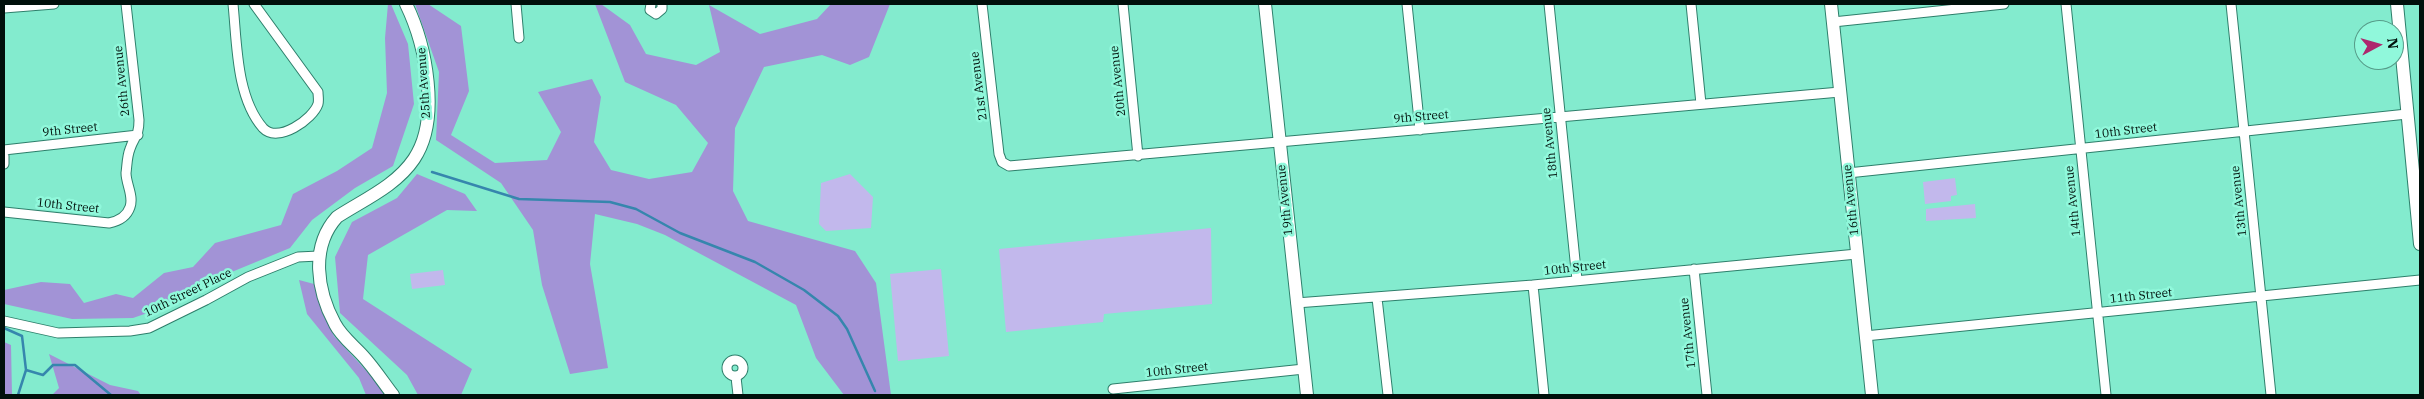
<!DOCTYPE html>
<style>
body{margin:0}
#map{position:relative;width:2424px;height:399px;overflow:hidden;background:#83ebce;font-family:"IBM Plex Serif",serif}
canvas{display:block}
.frame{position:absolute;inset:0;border:5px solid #00100b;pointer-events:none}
.north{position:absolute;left:2354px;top:20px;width:50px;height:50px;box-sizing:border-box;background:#90f8db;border:1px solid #569b88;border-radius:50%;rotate:84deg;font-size:14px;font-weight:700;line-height:20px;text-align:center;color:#00100b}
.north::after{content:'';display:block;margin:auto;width:18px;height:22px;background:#ad286e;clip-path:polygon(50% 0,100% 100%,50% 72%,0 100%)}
</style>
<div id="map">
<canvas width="2424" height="399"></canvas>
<div class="frame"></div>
<div class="north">N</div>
</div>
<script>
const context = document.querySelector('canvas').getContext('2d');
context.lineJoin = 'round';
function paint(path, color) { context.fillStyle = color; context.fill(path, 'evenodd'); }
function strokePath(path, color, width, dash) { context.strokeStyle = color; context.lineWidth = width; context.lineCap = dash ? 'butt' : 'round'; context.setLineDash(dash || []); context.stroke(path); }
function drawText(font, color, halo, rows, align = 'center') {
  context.font = font + ' "IBM Plex Serif",serif'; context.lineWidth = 5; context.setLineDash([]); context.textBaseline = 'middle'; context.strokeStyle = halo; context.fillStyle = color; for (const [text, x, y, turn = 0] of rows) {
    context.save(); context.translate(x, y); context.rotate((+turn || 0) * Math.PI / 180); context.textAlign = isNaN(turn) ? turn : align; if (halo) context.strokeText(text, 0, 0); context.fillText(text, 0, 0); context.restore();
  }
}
const green = new Path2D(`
 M850 174 873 197 871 228 826 231 819 224 821 183Z
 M1955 178 1957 195 1951 196V201L1925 204 1923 182Z
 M1975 204 1976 218 1926 221V209Z
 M1211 228 1212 304 1104 314 1103 322 1006 332 999 249Z
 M941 269 949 356 898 361 890 274Z
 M443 270 445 285 412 289 410 274Z`);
const forest = new Path2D(`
 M388 4H391L408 44 414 104 393 166 355 188 312 220 290 248 205 283 176 303 133 318 72 319 4 304V290L41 282 70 284 84 303 116 294 133 298 164 273 193 267 215 243 281 225 293 194 337 171 372 148 387 93 385 38Z
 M415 4H428L461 26 469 91 451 135 495 163 547 160 561 132 538 92 592 79 601 97 594 142 611 170 649 179 692 172 708 143 676 105 625 82 595 4H601L630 25 646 54 696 65 720 52 709 5 760 34 817 19 831 4H890L869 57 850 65 822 55 764 67 735 128 733 191 748 221 855 251 876 283 891 395H844L816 358 796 305 665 235 637 224 595 214 590 264 608 368 570 374 542 285 533 230 501 183 436 140 439 72Z
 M417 174 465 194 477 211 447 210 368 255 363 299 472 369 461 395H418L407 375 340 313 335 257 352 222 397 198Z
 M299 280 314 284 334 336 376 381 384 395H366L359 378 307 314Z
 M4 342 11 345 12 395H4Z
 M49 354 110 385 138 391 141 395H52L59 388Z`);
const stream = new Path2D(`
 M432 172 519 199 610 202 636 209 680 233 755 262 804 290 838 316 847 329 875 391
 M4 328 22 336 26 370 43 375 53 365H75L111 395
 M18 395 26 370`);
const street = new Path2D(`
 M233 4C237 43 236 97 263 128 278 144 313 119 318 104 319 100 318 96 318 92L254 4
 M516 4 519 38
 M651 4 650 10 656 14 662 9V4
 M982 4 999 154 1002 162 1009 166 1840 92
 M1123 4 1138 156
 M1407 4 1420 130
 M1549 4 1577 280
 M1691 4 1701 104
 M2066 4 2106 395
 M2231 4 2271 395
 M4 8 54 4
 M1833 22 2004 4
 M4 150 138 135
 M4 156V164
 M1848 173 2407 114
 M4 212 109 223C119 221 127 216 130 207 134 196 126 184 126 173 127 166 127 156 130 149 134 136 139 137 139 120L126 4
 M1694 269 1707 395
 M1533 285 1544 395
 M1377 298 1388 395
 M1296 303 1533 285 1857 254
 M4 321 58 333 130 331 149 328 206 300 248 277 298 257 319 256
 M1865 336 2420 280
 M727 368a8 8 0 1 1 16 0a8 8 0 1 1-16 0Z
 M736 377 738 395
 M1113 389 1304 369`);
const secondary = new Path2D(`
 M1265 4 1307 395
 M1831 4 1872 395
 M2397 4 2420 244
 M393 395C383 382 374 368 363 356 354 346 341 336 335 324 317 291 310 247 337 217 363 200 396 186 414 159 441 119 426 45 406 4`);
const streetNames = [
 ["26th Avenue",122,81,-96],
 ["20th Avenue",1118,81,-96],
 ["25th Avenue",424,83,-94],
 ["21st Avenue",979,86,-97],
 ["9th Street",1421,117,-5],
 ["9th Street",70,130,-6],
 ["10th Street",2126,131,-7],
 ["18th Avenue",1550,143,-96],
 ["19th Avenue",1285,200,-96],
 ["16th Avenue",1851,200,-96],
 ["14th Avenue",2073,201,-96],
 ["13th Avenue",2239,201,-96],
 ["10th Street",68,206,6],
 ["10th Street",1575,268,-6],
 ["10th Street Place",188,293,-26],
 ["11th Street",2141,296,-6],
 ["17th Avenue",1688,333,-96],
 ["10th Street",1177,370,-6]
];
paint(green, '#c2b8ec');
paint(forest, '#a293d6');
strokePath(stream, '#3686ad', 2.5);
strokePath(street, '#2e7f6b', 11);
strokePath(secondary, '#2e7f6b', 14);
strokePath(street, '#fff', 9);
strokePath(secondary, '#fff', 12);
drawText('12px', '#00100b', '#90f8db', streetNames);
</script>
